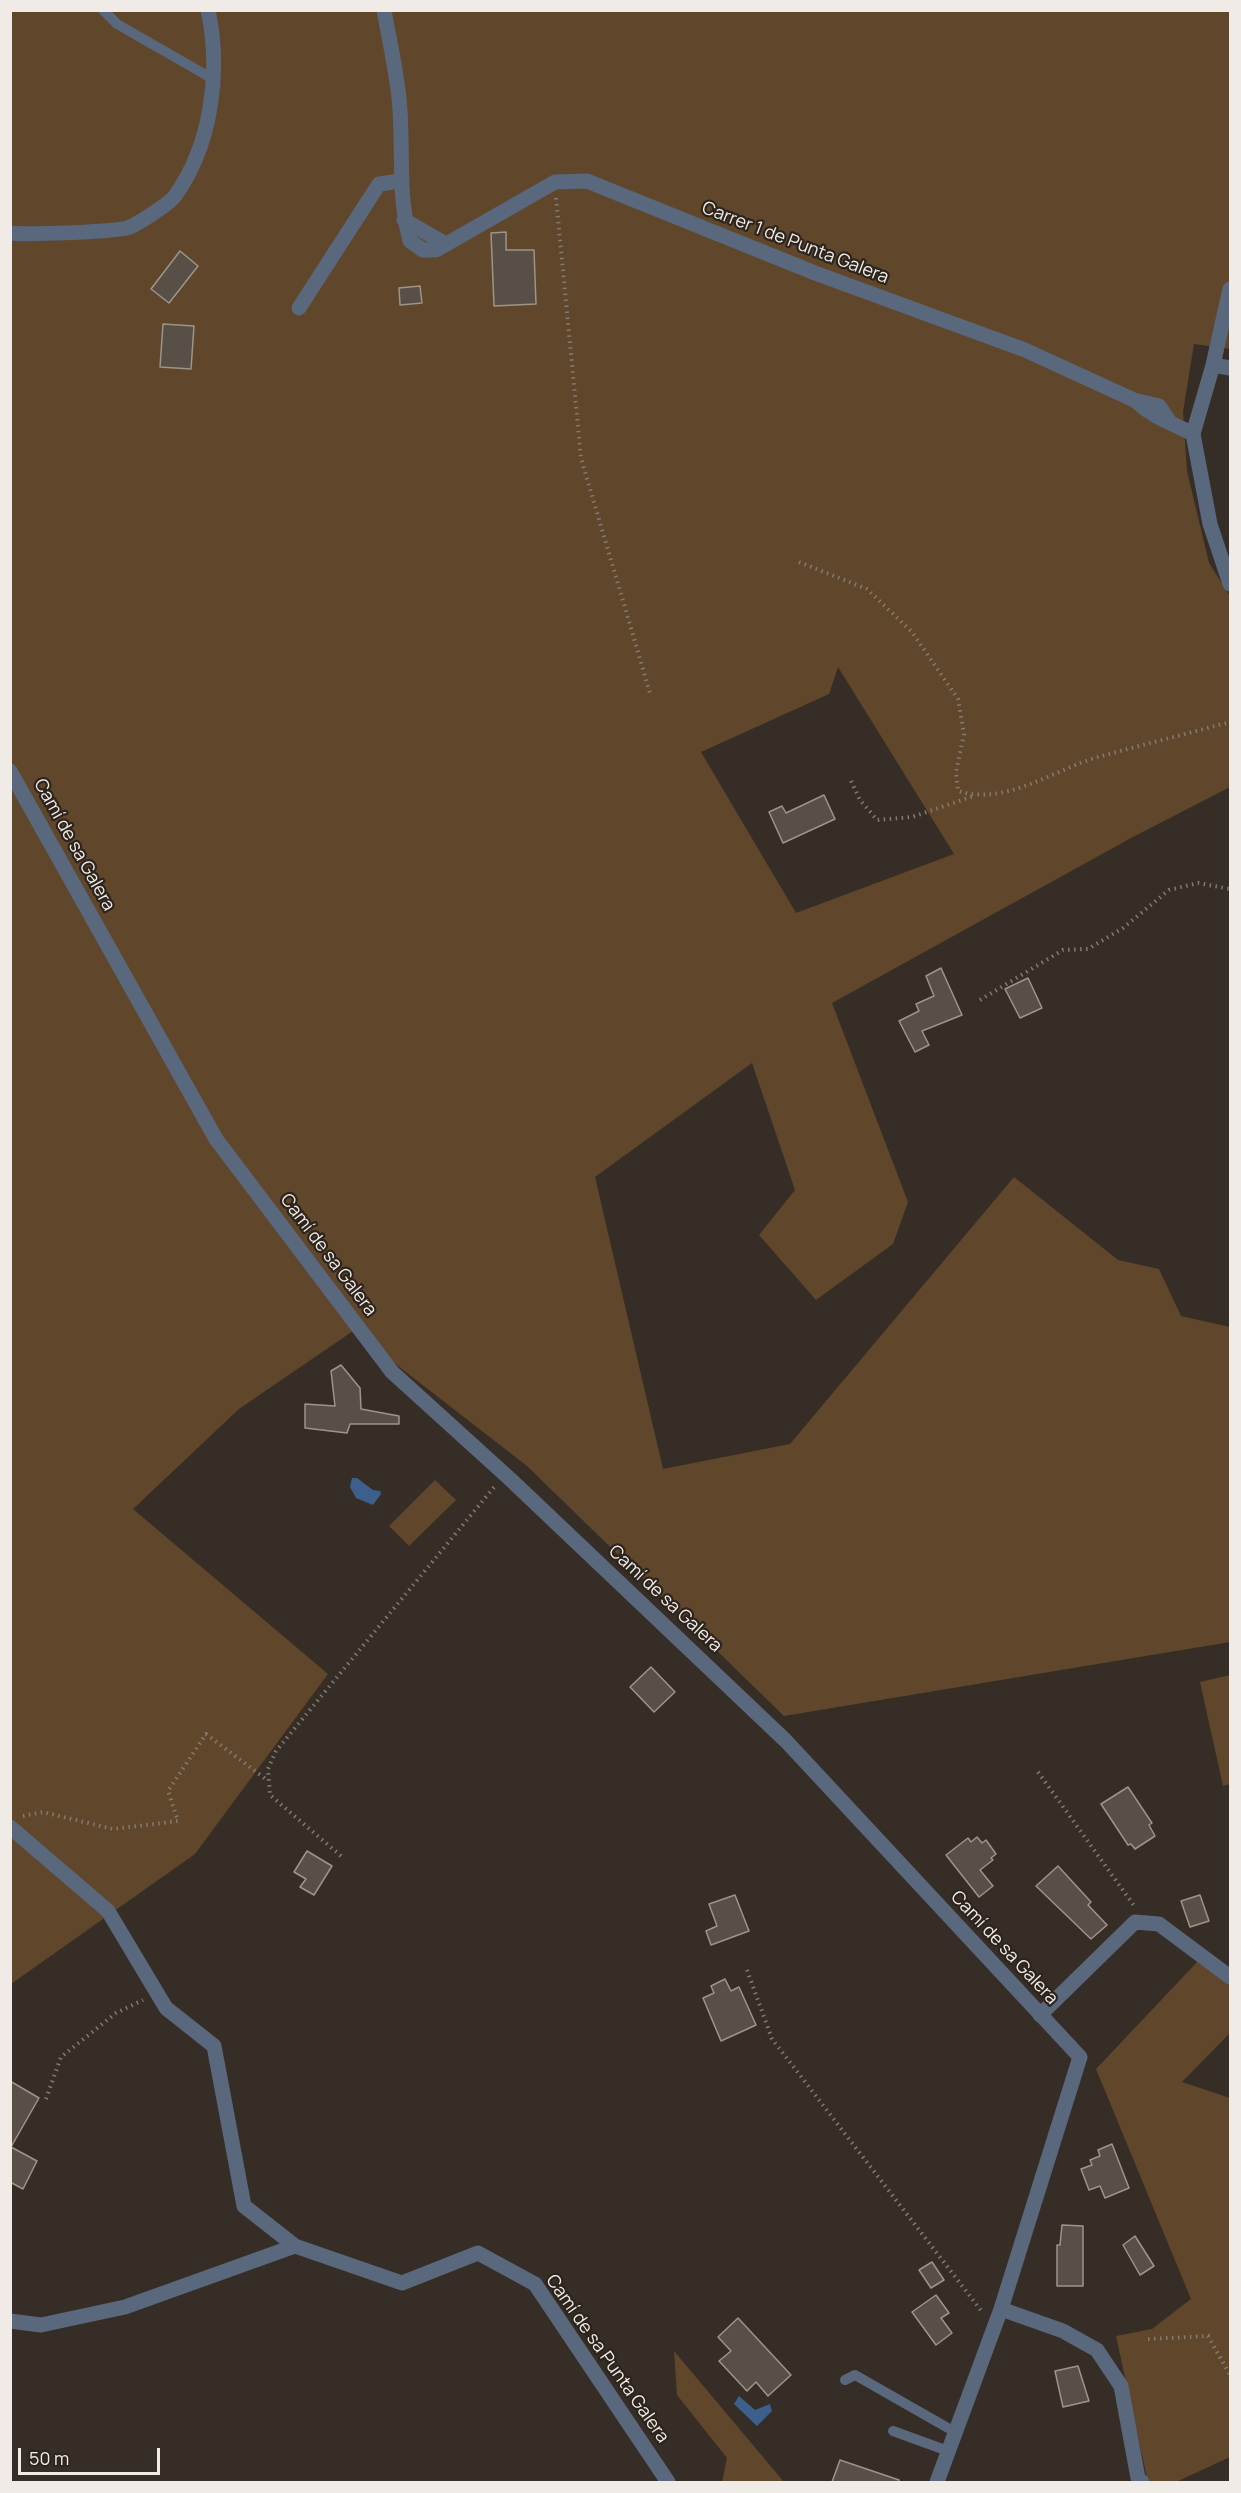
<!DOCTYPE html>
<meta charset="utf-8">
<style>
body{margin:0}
#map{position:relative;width:1241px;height:2493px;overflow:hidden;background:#362e26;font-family:Manrope,sans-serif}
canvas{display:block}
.frame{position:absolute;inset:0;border:12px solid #f0ebe6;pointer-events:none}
.scale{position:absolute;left:18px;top:2448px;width:142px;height:27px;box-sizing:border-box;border:3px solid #f0ebe6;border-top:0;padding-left:8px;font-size:18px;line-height:21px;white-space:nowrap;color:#f0ebe6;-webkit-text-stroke:4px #2c241d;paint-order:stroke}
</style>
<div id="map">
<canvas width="1241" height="2493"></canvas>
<div class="frame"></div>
<div class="scale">50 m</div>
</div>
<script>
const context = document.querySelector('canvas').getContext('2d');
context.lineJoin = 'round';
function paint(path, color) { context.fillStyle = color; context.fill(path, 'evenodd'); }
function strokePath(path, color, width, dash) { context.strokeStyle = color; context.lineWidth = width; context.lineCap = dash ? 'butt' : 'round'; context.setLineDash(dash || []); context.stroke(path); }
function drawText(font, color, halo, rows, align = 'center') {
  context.font = font + ' Manrope,sans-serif'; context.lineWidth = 4.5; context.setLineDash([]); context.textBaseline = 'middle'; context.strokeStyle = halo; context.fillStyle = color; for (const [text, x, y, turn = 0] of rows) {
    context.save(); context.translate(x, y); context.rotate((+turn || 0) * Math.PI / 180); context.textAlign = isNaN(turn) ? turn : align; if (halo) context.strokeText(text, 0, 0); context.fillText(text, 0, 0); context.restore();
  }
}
const green = new Path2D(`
 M11 11H1230V349L1194 344 1183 412 1187 471 1209 563 1230 596V787L1131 838 832 1003 908 1202 893 1244 816 1300 759 1235 795 1190 752 1063 595 1177 663 1469 790 1444 1014 1177 1118 1260 1159 1269 1181 1316 1230 1327V1642L784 1716 527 1466 353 1331 239 1409 133 1509 328 1674 195 1854 11 1984ZM838 667 954 854 796 913 701 752 829 694Z
 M435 1480 456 1500 409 1546 389 1526Z
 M1230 1675V1784L1223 1786 1200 1682Z
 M1199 1960 1230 1982V2033L1182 2082 1230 2098V2457L1176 2482H1151L1147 2478 1116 2336 1152 2329 1191 2299 1096 2069Z
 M674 2351 784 2482H722L727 2458 677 2395Z`);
const water = new Path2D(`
 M352 1478H357L373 1490 380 1491 381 1494 373 1505 356 1498 350 1487Z
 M739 2396 755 2410 770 2404 772 2411 757 2426 734 2404Z`);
const building = new Path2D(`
 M506 232V250H534L536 304 494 306 491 233Z
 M180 251 198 266 169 303 151 289Z
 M420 286 422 303 400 305 399 288Z
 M163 324 194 326 191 369 160 367Z
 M824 795 835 819 783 843 769 812 782 806 786 813Z
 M941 968 962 1015 922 1031 929 1045 915 1052 899 1021 919 1011 916 1004 934 996 926 976Z
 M1028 978 1042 1008 1020 1018 1005 989Z
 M341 1365 360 1388 361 1409 399 1416V1424H350L347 1433 305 1428V1404L335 1406 331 1371Z
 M651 1667 675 1692 654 1712 630 1687Z
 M1128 1787 1152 1823 1149 1825 1155 1836 1135 1849 1131 1844 1128 1845 1101 1804Z
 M977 1837 982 1843 986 1840 996 1854 991 1858 993 1860 980 1870 993 1886 979 1897 946 1855 968 1838 971 1842Z
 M307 1851 332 1866 314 1895 300 1887 306 1879 294 1872Z
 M1058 1866 1091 1902 1088 1905 1107 1925 1091 1939 1036 1886Z
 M735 1895 749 1931 711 1945 706 1931 717 1926 709 1904Z
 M1200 1895 1209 1921 1190 1927 1181 1901Z
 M725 1979 731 1991 739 1987 756 2025 721 2041 703 1998 714 1993 711 1986Z
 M10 2081 39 2098 11 2147 37 2161 23 2189 10 2182Z
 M1112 2144 1129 2188 1105 2198 1100 2186 1089 2190 1081 2169 1092 2165 1090 2160 1100 2156 1098 2150Z
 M1062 2225 1083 2226V2286H1057V2245H1060Z
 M1135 2236 1154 2266 1140 2275 1123 2245Z
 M932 2262 944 2280 931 2288 919 2270Z
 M936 2295 949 2313 941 2318 952 2333 936 2345 912 2312Z
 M738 2318 791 2375 768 2396 756 2382 747 2391 719 2361 731 2351 718 2337Z
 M1078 2366 1089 2401 1063 2407 1055 2371Z
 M840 2460 899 2480V2482H832Z`);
const path = new Path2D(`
 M556 198 581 458 650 693
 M799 562 867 589 912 632 958 699 964 734 956 772 958 791C1006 806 1053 770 1098 757 1142 745 1186 734 1230 722
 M851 781 860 800 877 820 912 817 974 796
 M980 1000 1063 950 1088 949 1123 928 1169 890 1198 883 1230 889
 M1038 1772 1135 1907
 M23 1816 43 1812 113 1829 178 1821 168 1791 206 1734 267 1780
 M341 1856 270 1795 268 1769 276 1751 495 1486
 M747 1970 772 2039 983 2313
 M46 2099 61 2057 116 2013 143 2000
 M1148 2339 1208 2336 1230 2375`);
const service = new Path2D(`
 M103 10 117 24 213 79
 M845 2380 855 2375 955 2432
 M893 2431 948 2451`);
const minor = new Path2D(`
 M384 10C389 39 396 69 399 98 404 147 397 193 410 241L423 250H436L555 182 587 181 815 273 1025 350 1134 400 1159 406 1169 421
 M404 220 444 243
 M10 233C25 235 119 232 130 227 139 223 169 204 175 196 212 144 221 71 208 10
 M1230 289 1213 365 1193 434 1210 524 1230 584
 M299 308 379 184 400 181
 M1213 365 1230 368
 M1137 402C1155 419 1171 422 1193 434
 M10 771 216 1139 392 1372 510 1479 786 1741 1080 2057 1001 2309 937 2482
 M10 1827 108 1911 166 2008 214 2046 244 2206 295 2246 402 2283 478 2253 535 2284 668 2482
 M1040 2015 1135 1922 1159 1924 1230 1977
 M1001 2309 1063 2331 1097 2350 1121 2386 1138 2478 1142 2482
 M10 2321 41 2325 125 2307 295 2246`);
const streetNames = [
 ["Carrer 1 de Punta Galera",795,243,21],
 ["Camí de sa Galera",74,845,61],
 ["Camí de sa Galera",328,1255,53],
 ["Camí de sa Galera",665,1599,43],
 ["Camí de sa Galera",1004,1948,47],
 ["Camí de sa Punta Galera",607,2359,55]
];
paint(green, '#60462a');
paint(water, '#3d5f8c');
paint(building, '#584f46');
strokePath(building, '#9e948a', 1.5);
strokePath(path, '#827b74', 4, [1.5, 4.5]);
strokePath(service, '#59687d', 10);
strokePath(minor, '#59687d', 15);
drawText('18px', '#f0ebe6', '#2c241d', streetNames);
</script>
